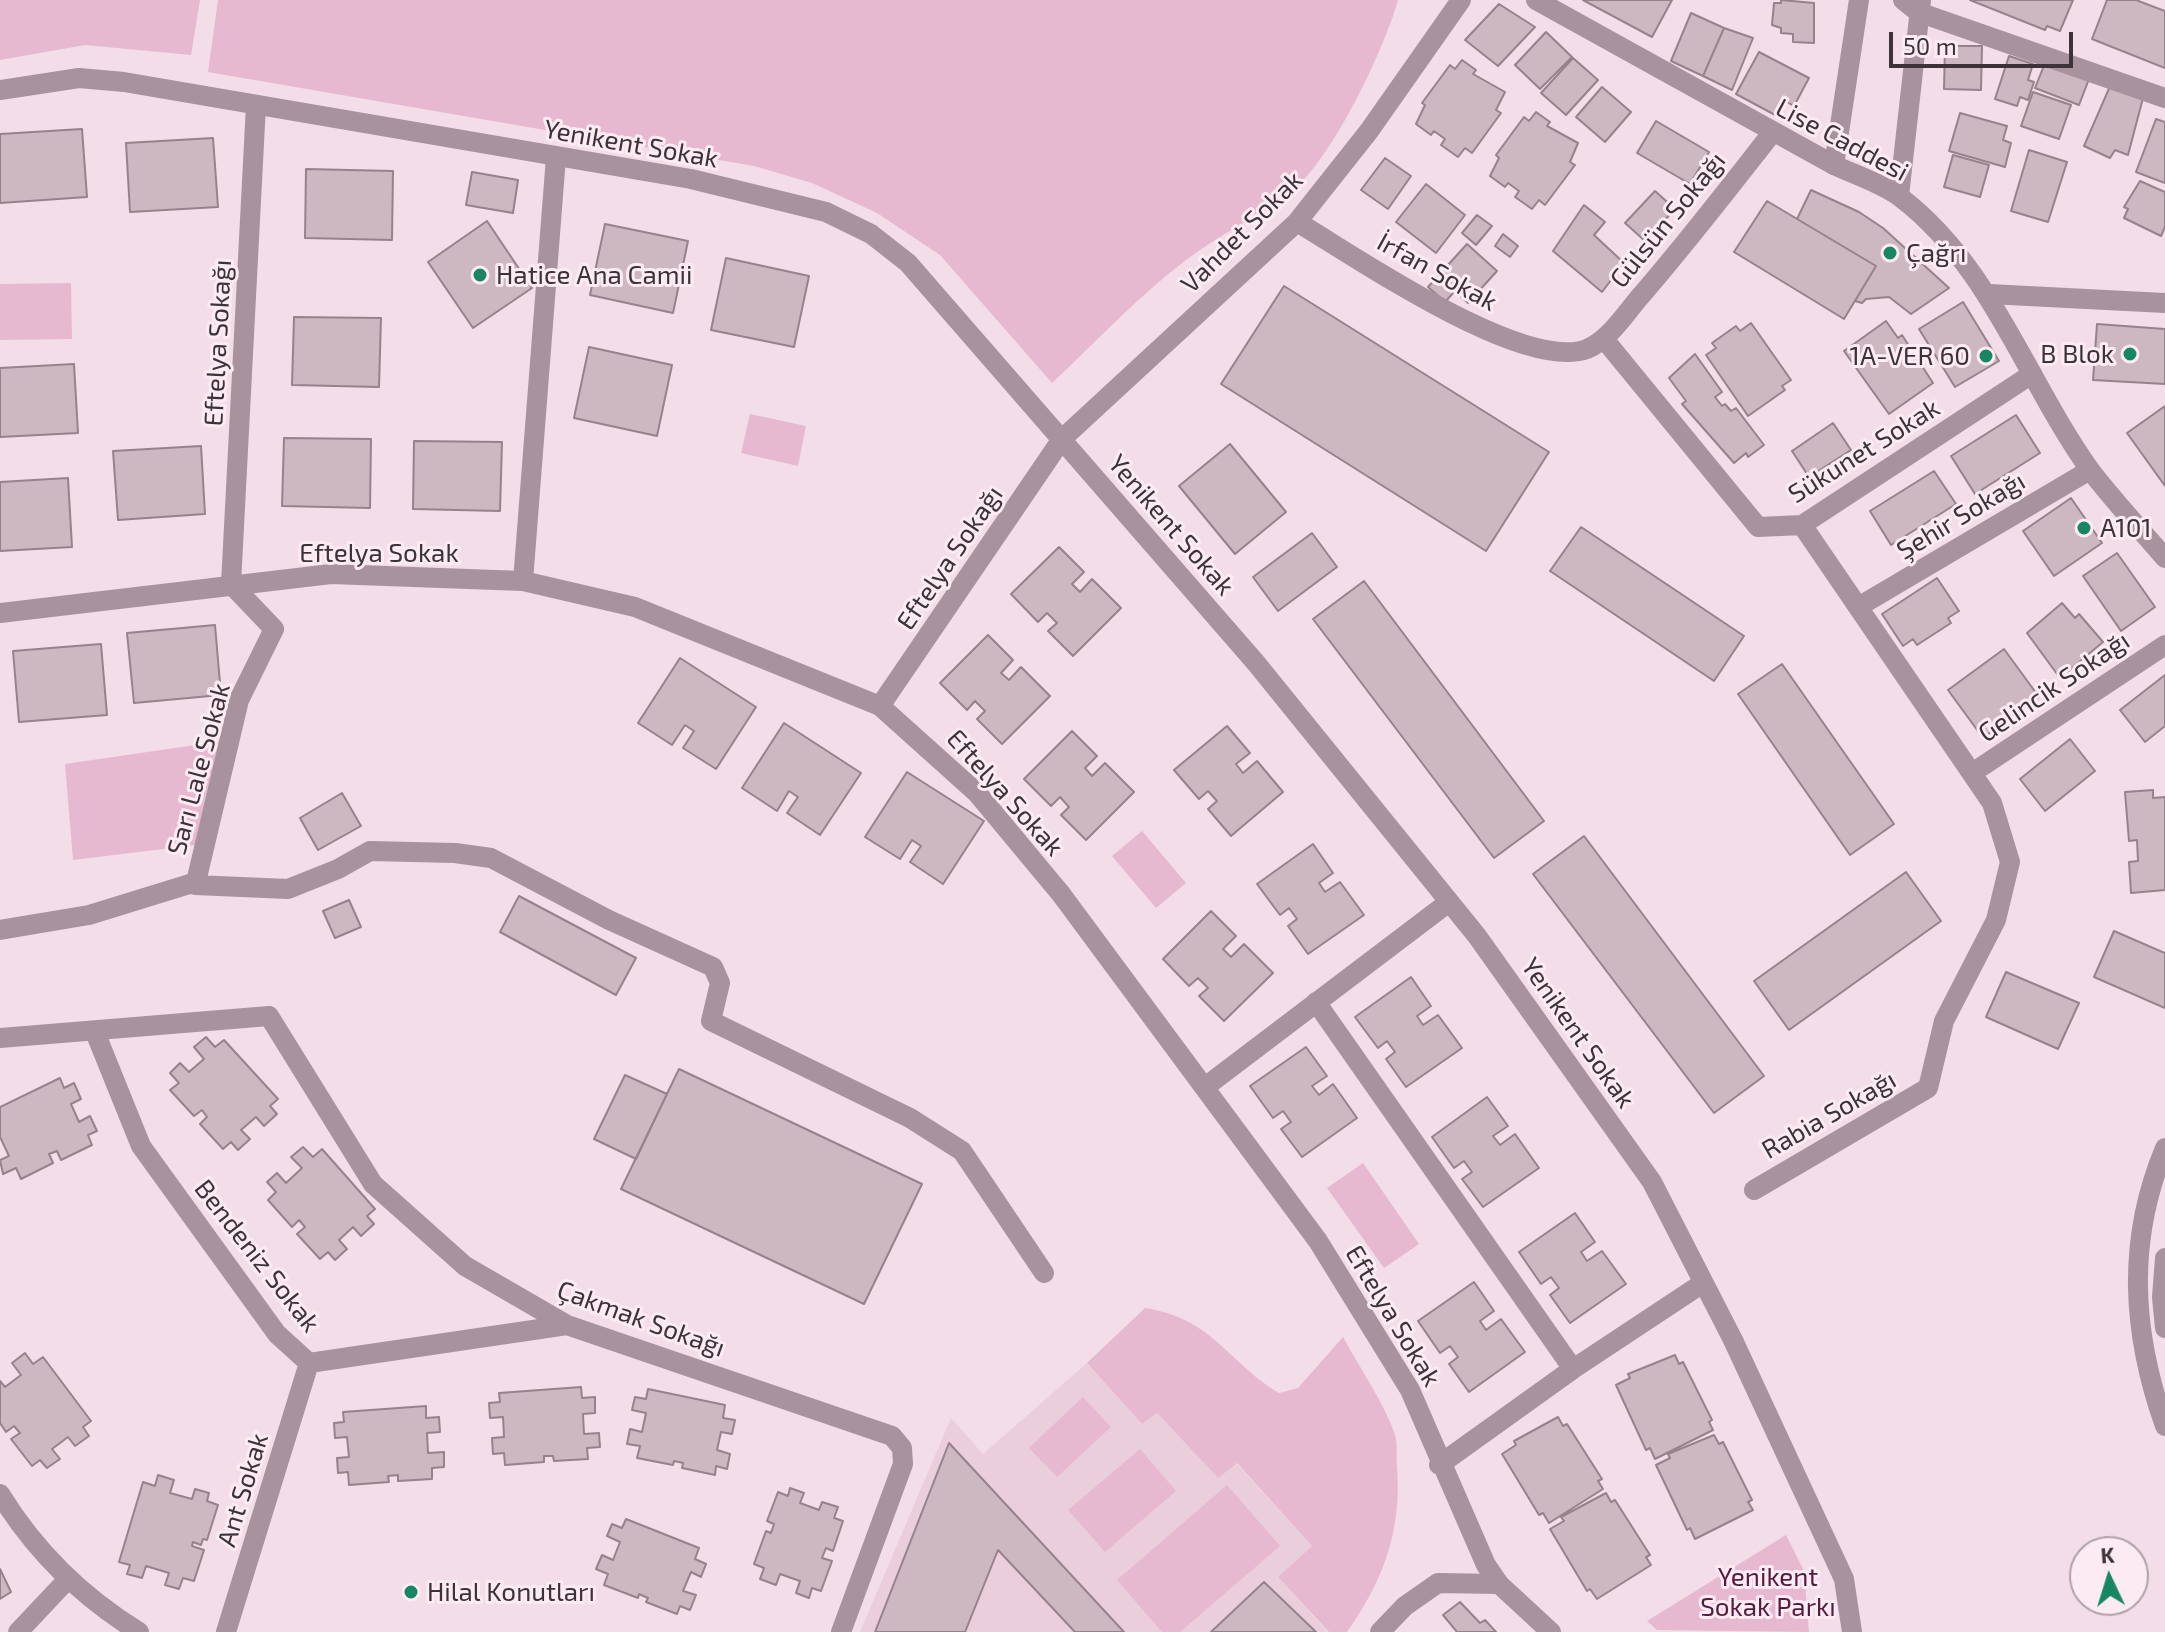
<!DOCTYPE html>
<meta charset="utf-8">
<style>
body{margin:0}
#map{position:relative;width:2165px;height:1632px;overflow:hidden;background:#f3dde8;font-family:"Exo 2",sans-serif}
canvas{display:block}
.north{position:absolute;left:2069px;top:1536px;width:80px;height:80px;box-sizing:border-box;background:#fdebf4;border:2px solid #afa1a8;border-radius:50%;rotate:356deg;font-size:22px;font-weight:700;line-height:32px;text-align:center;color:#3b3337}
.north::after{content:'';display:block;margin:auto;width:28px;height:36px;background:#188663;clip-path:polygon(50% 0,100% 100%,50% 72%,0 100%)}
.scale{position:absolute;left:1889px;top:32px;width:184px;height:36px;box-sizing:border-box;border:4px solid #3b3337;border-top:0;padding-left:10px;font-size:24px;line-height:28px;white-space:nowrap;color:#3b3337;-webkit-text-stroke:6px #fdebf4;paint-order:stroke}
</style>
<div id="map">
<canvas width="2165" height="1632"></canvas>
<div class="north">K</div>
<div class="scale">50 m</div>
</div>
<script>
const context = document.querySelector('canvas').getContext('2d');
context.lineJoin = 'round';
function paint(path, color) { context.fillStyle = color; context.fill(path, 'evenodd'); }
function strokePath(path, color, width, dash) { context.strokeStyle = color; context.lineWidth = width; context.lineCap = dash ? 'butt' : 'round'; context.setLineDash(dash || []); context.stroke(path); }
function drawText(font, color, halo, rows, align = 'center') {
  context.font = font + ' "Exo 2",sans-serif'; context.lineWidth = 6; context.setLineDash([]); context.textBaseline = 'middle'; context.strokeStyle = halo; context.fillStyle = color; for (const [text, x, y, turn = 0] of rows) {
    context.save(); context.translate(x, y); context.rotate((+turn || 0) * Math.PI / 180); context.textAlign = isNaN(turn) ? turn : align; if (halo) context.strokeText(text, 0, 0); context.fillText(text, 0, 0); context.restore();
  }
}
const built = new Path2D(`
 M1087 1363 1142 1424 1157 1413 1217 1477 1236 1463 1312 1546 1278 1577 1328 1632H860L951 1418 983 1454Z`);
const green = new Path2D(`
 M0 0H200L191 55 85 45 0 60Z
 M218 0H1398C1384 50 1333 157 1293 190 1259 217 1220 234 1186 260 1138 296 1096 342 1052 383L940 255 877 213 812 183 754 166 208 72Z
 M71 283 72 339 0 340V284Z
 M750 414 806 426 798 466 741 453Z
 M223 741 196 845 73 860 65 764Z
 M1142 831 1186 883 1156 908 1112 856Z
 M1363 1163 1419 1244 1384 1268 1327 1188Z
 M1145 1308C1214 1319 1226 1361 1279 1393L1298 1388 1343 1337C1357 1363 1387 1408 1395 1435 1398 1444 1396 1456 1397 1466 1402 1529 1384 1580 1347 1632H1329L1278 1577 1312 1546 1237 1463 1218 1478 1157 1413 1142 1424 1087 1363Z
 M1083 1397 1111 1427 1057 1477 1029 1448Z
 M1140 1449 1176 1491 1105 1552 1068 1510Z
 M1227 1485 1280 1546 1180 1632H1162L1117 1580Z
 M1786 1535 1804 1571 1809 1632 1657 1630 1647 1621Z`);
const building = new Path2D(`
 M1583 0H1672L1652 37Z
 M1781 0 1814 3V43L1793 42V34L1781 33V28L1772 25 1774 3H1781Z
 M1970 0H2073L2060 31 2047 26 2045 30Z
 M2107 0H2136L2165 11V68L2092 39Z
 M1499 4 1535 27 1498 66 1465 40Z
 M1691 13 1724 28 1703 76 1671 61Z
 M1724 28 1753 38 1732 90 1703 76Z
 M1546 32 1572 57 1540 89 1515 65Z
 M1945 46H1982L1981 90 1944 89Z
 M1759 52 1809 78 1794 106 1785 101 1777 116 1736 94Z
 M2009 56 2033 64 2028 80 2034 82 2028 100 2020 97 2017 106 1995 99Z
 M1573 58 1598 80 1566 115 1541 93Z
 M1462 60 1476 70 1473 74 1505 92 1496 110 1501 113 1472 153 1465 148 1458 157 1441 145 1445 139 1434 131 1431 135 1416 124 1425 105 1422 103 1450 65 1455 69Z
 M2045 63 2089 79 2079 105 2035 88Z
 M2111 84 2143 98 2128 155 2115 150 2110 158 2084 146Z
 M1602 87 1631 112 1605 142 1576 117Z
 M2033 92 2071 105 2059 139 2021 126Z
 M1536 112 1550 122 1547 126 1578 143 1570 162 1575 165 1545 205 1539 200 1532 209 1515 197 1519 191 1508 183 1505 187 1490 176 1499 158 1496 155 1524 117 1529 121Z
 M1960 113 2007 126 2003 140 2011 143 2005 167 1949 151Z
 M2156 119 2165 122V183L2136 172Z
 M1656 121 1709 152 1690 184 1637 153Z
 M82 129 87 197 0 203V134Z
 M213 138 218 207 130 212 126 143Z
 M2029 150 2067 162 2048 222 2011 211Z
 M1953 155 1989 165 1980 197 1944 187Z
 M1385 158 1411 176 1388 209 1361 190Z
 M306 169 393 171 392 240 305 238Z
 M472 172 518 180 513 213 466 205Z
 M2140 181 2165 192V227L2161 236 2124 218 2128 209 2124 207Z
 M1426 184 1465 215 1436 253 1396 222Z
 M1811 190 1859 212 1883 228 1949 288 1911 314 1889 297 1866 299 1862 303 1855 301 1876 266 1797 219Z
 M1655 191 1675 209 1645 241 1625 223Z
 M1767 201 1876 266 1844 319 1734 252Z
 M1584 205 1605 222 1594 235 1624 263 1602 292 1553 251Z
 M1477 215 1492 226 1476 245 1462 233Z
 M487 221 532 288 473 328 428 262Z
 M605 224 688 241 673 313 590 295Z
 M1503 234 1518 246 1510 257 1495 246Z
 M1467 244 1497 271 1468 303 1455 291 1445 302 1428 287Z
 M726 258 809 276 794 347 711 330Z
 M1284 286 1549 452 1486 551 1221 384Z
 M1963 302 1999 361 1955 387 1919 329Z
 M294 317 381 318 379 387 292 385Z
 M1886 321 1898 338 1902 335 1933 383 1889 414 1844 351Z
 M1751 323 1791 380 1782 386 1785 390 1748 416 1706 355 1716 348 1712 343 1736 326 1740 331Z
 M2097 324 2165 329V384L2093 380Z
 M589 347 672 365 657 436 574 418Z
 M1695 354 1722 392 1715 397 1722 406 1725 404 1731 411 1736 408 1764 445 1748 457 1746 453 1734 463 1682 404 1686 401 1669 378Z
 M74 364 78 433 0 437V368Z
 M2165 406V486L2127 433Z
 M2016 415 2040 453 1975 494 1951 456Z
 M1833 423 1851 450 1809 477 1792 451Z
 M284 438 371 439 370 508 282 506Z
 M414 441 502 442 500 511 413 509Z
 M1230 444 1286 512 1235 554 1179 486Z
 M201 446 205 514 118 520 113 451Z
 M1934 471 1956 504 1891 545 1870 511Z
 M68 478 72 547 0 551V482Z
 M2071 498 2102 543 2054 576 2023 531Z
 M1581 527 1744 636 1714 681 1550 571Z
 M1312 533 1337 567 1278 611 1253 577Z
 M1059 547 1084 572 1072 584 1080 592 1092 579 1121 608 1073 656 1048 631 1057 623 1047 613 1038 622 1011 594Z
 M2117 553 2155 607 2121 631 2083 576Z
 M1937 578 1959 611 1948 618 1951 623 1917 645 1913 639 1903 646 1882 614Z
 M1364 581 1544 821 1494 858 1313 619Z
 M2062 603 2075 618 2079 614 2103 642 2060 678 2027 633Z
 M215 625 221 695 134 703 127 633Z
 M988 635 1013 660 1001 673 1009 680 1021 667 1050 696 1002 744 977 719 985 711 975 701 967 710 940 683Z
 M101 644 107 715 19 722 13 651Z
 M2004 649 2039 697 1983 738 1948 690Z
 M680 658 756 707 716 769 683 748 694 731 685 725 672 745 638 723Z
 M1782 664 1894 824 1850 855 1738 694Z
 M2165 675V726L2145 742 2120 710Z
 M784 723 861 773 820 835 787 813 798 797 789 791 777 811 742 788Z
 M1227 726 1250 753 1236 764 1243 773 1257 761 1283 792 1231 836 1208 809 1217 801 1208 791 1199 799 1174 770Z
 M1072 731 1097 756 1085 768 1092 776 1105 763 1134 792 1086 840 1061 815 1069 807 1060 797 1051 806 1024 779Z
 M2070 739 2095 771 2045 811 2020 779Z
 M907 772 984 821 943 884 910 862 921 846 912 840 900 859 865 837Z
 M2153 790V798L2165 797V890L2131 893 2129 862 2138 861 2137 840 2129 841 2125 792Z
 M342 793 361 826 318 850 300 818Z
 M1584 836 1764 1076 1714 1113 1533 874Z
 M1313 844 1333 873 1319 883 1325 892 1340 882 1364 915 1308 954 1288 926 1297 919 1289 908 1280 915 1257 884Z
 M1906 872 1941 921 1789 1030 1754 981Z
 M519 896 636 958 616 995 500 932Z
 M349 900 361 927 335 938 323 911Z
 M1211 911 1236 936 1223 949 1231 957 1244 944 1273 973 1224 1021 1199 996 1208 988 1198 978 1189 986 1163 959Z
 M2114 931 2165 953V1008L2094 977Z
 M2006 972 2079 1003 2058 1049 1986 1017Z
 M1411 977 1431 1006 1417 1016 1423 1025 1438 1015 1462 1048 1406 1087 1386 1059 1395 1052 1387 1041 1378 1048 1355 1017Z
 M206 1037 215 1047 224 1040 278 1099 270 1106 277 1114 264 1126 256 1117 241 1130 250 1139 238 1150 231 1142 223 1149 200 1124 207 1117 202 1110 194 1116 170 1090 179 1083 170 1073 180 1063 189 1072 204 1059 194 1047Z
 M1306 1047 1327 1076 1312 1086 1319 1095 1333 1084 1357 1118 1302 1157 1281 1129 1291 1122 1283 1111 1273 1118 1250 1086Z
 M679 1069 922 1184 864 1304 621 1189Z
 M625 1075 667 1094 636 1159 594 1139Z
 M60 1078 64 1088 74 1083 81 1099 71 1104 79 1122 90 1116 97 1131 88 1135 92 1145 61 1160 57 1151 49 1154 53 1163 21 1179 16 1168 3 1174 0 1160 9 1156 0 1137V1107Z
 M1487 1097 1508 1126 1493 1136 1500 1145 1515 1134 1539 1168 1483 1207 1462 1179 1472 1172 1464 1161 1454 1168 1432 1137Z
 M303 1147 313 1157 322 1149 375 1209 367 1216 374 1224 361 1236 353 1227 339 1240 347 1249 335 1260 328 1252 320 1259 297 1234 305 1227 299 1220 292 1227 268 1200 276 1192 267 1182 277 1173 286 1183 302 1168 291 1157Z
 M1575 1213 1595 1242 1581 1252 1587 1261 1602 1251 1626 1284 1570 1323 1550 1295 1559 1288 1551 1277 1541 1284 1519 1252Z
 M1474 1282 1494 1311 1480 1321 1486 1330 1501 1319 1525 1352 1469 1392 1449 1364 1458 1357 1450 1346 1440 1353 1418 1321Z
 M25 1353 33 1364 43 1357 91 1421 83 1427 89 1436 75 1446 68 1437 52 1449 60 1459 47 1468 40 1460 32 1466 11 1439 20 1433 14 1426 6 1432 0 1423V1381L5 1387 21 1375 12 1363Z
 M1675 1355 1679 1364 1683 1362 1712 1420 1709 1422 1713 1430 1655 1459 1650 1448 1646 1450 1616 1385 1630 1378 1628 1374Z
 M581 1387 582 1398 595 1397V1413L583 1414 584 1434 599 1433 600 1447 587 1448 588 1459 554 1461 553 1456H544V1462L505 1465 504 1453 493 1454 492 1438 504 1437 503 1417 490 1418 489 1403 500 1402 499 1393Z
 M648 1389 725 1405 723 1418 735 1420 732 1434 721 1432 717 1450 730 1454 727 1469 716 1466 715 1475 682 1468 683 1463 674 1461 673 1465 637 1458 640 1446 627 1444 630 1429 642 1432 646 1413 632 1410 635 1397 646 1399Z
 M426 1406V1418L439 1417 440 1432 427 1433 428 1453 444 1452V1467L432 1468V1479L398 1481V1475L388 1476 389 1482 349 1485 348 1472 338 1473 337 1458 349 1457 347 1437 335 1438 334 1423 344 1422 343 1412Z
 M1558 1417 1563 1426 1567 1424 1602 1479 1598 1481 1603 1489 1549 1523 1543 1513 1539 1515 1502 1454 1516 1445 1514 1441Z
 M1714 1435 1719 1444 1723 1442 1752 1500 1748 1502 1753 1510 1695 1539 1690 1528 1687 1530 1656 1465 1670 1458 1668 1454Z
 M949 1443 1124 1632H1075L998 1550 965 1632H875Z
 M158 1475 174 1480 170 1493 192 1499 195 1489 209 1493 207 1501 218 1505 207 1540 203 1539 201 1545 193 1542 192 1546 204 1550 194 1581 183 1578 179 1589 165 1585 169 1573 146 1566 142 1578 127 1574 130 1565 119 1562 143 1482 155 1486Z
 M790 1488 804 1493 800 1503 819 1510 822 1502 838 1507 834 1518 843 1521 833 1551 826 1548 822 1558 832 1561 821 1591 812 1588 809 1598 796 1593 800 1581 780 1574 776 1585 760 1579 764 1568 754 1564 766 1531 771 1533 774 1524 767 1521 778 1492 788 1496Z
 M1606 1493 1611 1502 1615 1500 1650 1555 1646 1557 1651 1565 1597 1599 1590 1589 1587 1591 1550 1529 1564 1521 1561 1517Z
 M626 1519 699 1548 695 1559 706 1564 701 1577 691 1572 683 1591 696 1595 690 1610 680 1606 677 1614 646 1602 648 1598 639 1594 638 1598 604 1585 608 1574 596 1569 602 1555 613 1560 620 1542 607 1536 612 1524 622 1528Z
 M0 1569 11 1592 0 1599Z
 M1264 1582 1316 1632H1211Z
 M1460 1602 1480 1623 1485 1620 1496 1632H1457L1443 1615Z`);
const minor = new Path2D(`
 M1536 0 1834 165
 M1903 0 1918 12 2165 98
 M1297 222C1355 256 1523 373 1587 349 1608 340 1624 316 1638 299 1685 245 1728 189 1772 133
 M1989 294 2165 303
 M1604 339 1758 527 1802 525 2032 374
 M523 581 556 157
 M1858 607 2090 470
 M880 706 1062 439 1297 222 1369 131 1461 0
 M1972 773 2165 645
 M195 885 288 889 338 869 370 851 455 853 491 858 609 920 713 967 720 983 711 1021 910 1118 962 1151 1044 1273
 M0 930 89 915 196 882 239 700 274 629 231 584 256 105
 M1316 1002 1573 1369
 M95 1032 141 1146 277 1334 309 1363 567 1325
 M0 1038 269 1016 373 1184 465 1266 567 1325 892 1436 902 1448 903 1464 841 1632
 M1205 1087 1449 902
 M1754 1190 1928 1088 1944 1021 1996 920 2010 862 1992 803 1802 525
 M1439 1465 1573 1369 1703 1283
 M18 1632 68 1579
 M226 1632 309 1363
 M1380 1632 1405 1606 1438 1583 1499 1584`);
const tertiary = new Path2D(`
 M1859 0 1834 165C1855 175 1881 183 1900 197 1991 266 2025 379 2090 470 2113 500 2140 529 2165 558
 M0 90 79 78 124 82 691 179 826 212 871 234 908 263 1256 663 1477 936 1652 1182 1733 1340 1844 1579 1852 1632
 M1899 196 1921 0
 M0 613 331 574 523 581 635 607 880 706 977 793 1061 894 1318 1241 1410 1390 1486 1565 1499 1584 1551 1632
 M2165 1148C2126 1241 2132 1333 2165 1426
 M2165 1258 2162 1297 2165 1328
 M0 1494C35 1551 82 1597 139 1632`);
const markers = [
 [1890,253,8,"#188663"],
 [480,275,8,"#188663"],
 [2130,354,8,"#188663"],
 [1986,356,8,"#188663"],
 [2084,528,8,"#188663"],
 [411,1592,8,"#188663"]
];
const streetNames = [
 ["Lise Caddesi",1842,140,28],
 ["Yenikent Sokak",631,144,10],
 ["Gülsün Sokağı",1668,220,-51],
 ["Vahdet Sokak",1242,232,-45],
 ["İrfan Sokak",1437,272,29],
 ["Eftelya Sokağı",218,343,-87],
 ["Sükunet Sokak",1864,451,-32],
 ["Şehir Sokağı",1961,516,-31],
 ["Yenikent Sokak",1171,525,49],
 ["Eftelya Sokak",379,553],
 ["Eftelya Sokağı",950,558,-56],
 ["Gelincik Sokağı",2054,687,-34],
 ["Sarı Lale Sokak",199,769,-75],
 ["Eftelya Sokak",1005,793,48],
 ["Yenikent Sokak",1578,1033,55],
 ["Rabia Sokağı",1829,1115,-30],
 ["Bendeniz Sokak",257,1256,52],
 ["Eftelya Sokak",1393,1316,59],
 ["Çakmak Sokağı",641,1319,20],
 ["Ant Sokak",243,1490,-73]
];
const poiNames = [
 ["Çağrı",1906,253],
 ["Hatice Ana Camii",496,275],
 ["B Blok",2114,354,"right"],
 ["1A-VER 60",1970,356,"right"],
 ["A101",2100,528],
 ["Hilal Konutları",427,1592]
];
const parkNames = [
 ["Yenikent",1768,1577],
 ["Sokak Parkı",1768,1607]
];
paint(built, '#eacedc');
paint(green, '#e6b9d0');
paint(building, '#cdb8c2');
strokePath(building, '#96828c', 2);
strokePath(minor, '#a7929d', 20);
strokePath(tertiary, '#a7929d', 20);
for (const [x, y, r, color] of markers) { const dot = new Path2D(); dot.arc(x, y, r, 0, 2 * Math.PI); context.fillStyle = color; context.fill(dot); strokePath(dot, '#fdebf4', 3); }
drawText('26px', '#3b3337', '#fdebf4', streetNames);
drawText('26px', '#3b3337', '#fdebf4', poiNames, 'left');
drawText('26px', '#541b3e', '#fdebf4', parkNames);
</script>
